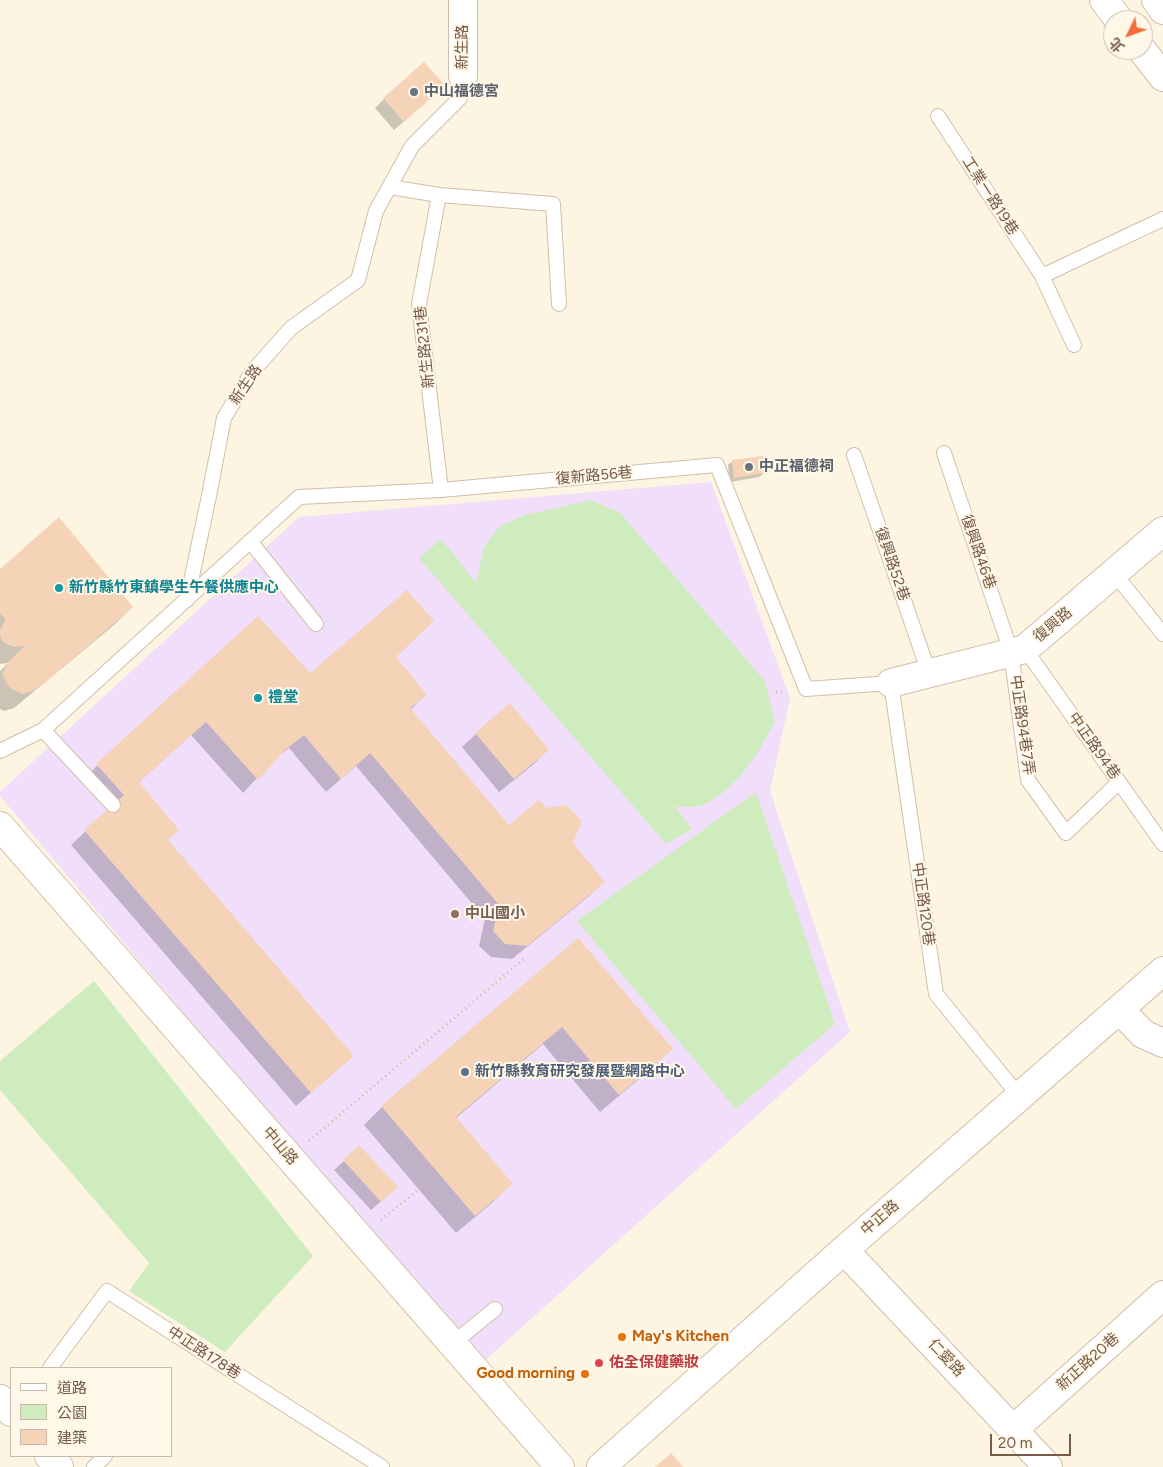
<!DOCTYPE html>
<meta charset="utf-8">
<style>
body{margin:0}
#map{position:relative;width:1163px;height:1467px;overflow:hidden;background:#fef4e2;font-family:Figtree,"Noto Sans TC",sans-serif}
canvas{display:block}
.legend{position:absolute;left:10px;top:1367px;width:162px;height:90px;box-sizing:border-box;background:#fff8e9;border:1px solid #c9b9a8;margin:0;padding:6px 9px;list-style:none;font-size:15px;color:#775a46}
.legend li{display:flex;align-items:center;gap:10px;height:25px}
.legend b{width:25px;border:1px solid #c9b9a8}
.north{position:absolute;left:1103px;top:10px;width:50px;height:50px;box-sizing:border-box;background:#fff8e9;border:1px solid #c9b9a8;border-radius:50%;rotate:228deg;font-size:14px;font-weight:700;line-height:20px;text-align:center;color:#775a46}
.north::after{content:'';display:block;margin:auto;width:18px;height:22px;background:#f16f3d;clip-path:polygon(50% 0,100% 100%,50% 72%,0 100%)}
.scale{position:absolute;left:990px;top:1434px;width:81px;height:22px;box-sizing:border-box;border:2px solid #775a46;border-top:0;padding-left:6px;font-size:15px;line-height:18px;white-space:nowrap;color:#775a46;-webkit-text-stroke:4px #fff8e9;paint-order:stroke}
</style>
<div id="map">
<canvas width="1163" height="1467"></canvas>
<ul class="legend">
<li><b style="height:6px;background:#fff"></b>道路</li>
<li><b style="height:14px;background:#cfecbf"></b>公園</li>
<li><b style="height:14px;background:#f5d3b7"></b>建築</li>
</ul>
<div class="north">北</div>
<div class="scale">20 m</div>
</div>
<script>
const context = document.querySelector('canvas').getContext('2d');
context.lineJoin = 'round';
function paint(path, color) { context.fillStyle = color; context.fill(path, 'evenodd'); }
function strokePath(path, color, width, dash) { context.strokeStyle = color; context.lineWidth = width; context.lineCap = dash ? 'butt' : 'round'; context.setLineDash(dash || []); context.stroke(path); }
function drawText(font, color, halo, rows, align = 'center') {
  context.font = font + ' Figtree,"Noto Sans TC",sans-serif'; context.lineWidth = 4; context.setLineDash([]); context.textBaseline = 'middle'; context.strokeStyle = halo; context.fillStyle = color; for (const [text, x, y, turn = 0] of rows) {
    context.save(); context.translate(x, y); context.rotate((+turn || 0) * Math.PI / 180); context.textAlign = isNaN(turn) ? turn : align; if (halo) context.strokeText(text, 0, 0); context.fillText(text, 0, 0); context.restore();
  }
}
const education = new Path2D(`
 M711 482 790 698 770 791 850 1032 480 1365 0 796V792L299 517Z`);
const green = new Path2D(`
 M591 500 620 513 765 681 775 721C759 753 737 789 703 805 695 808 683 806 675 807L692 829 666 844 419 558 441 539 476 583 484 547 500 526 525 515Z
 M756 792 835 1024 736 1109 577 921Z
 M94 981 313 1256 225 1352 129 1291 149 1263 0 1090V1061Z`);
const shadow = new Path2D(`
 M434 95 394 130 375 108 384 99Z
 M733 461 764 473 759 477 730 482 728 465Z
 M0 570 132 607 114 625 14 708 4 711 0 709V671L8 663 0 664Z
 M258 618 309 674 394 658 425 695 410 710 509 827 572 843 603 882 589 896 512 959 491 957 479 946 485 919 356 766 326 792 289 748 275 759 243 793 191 735 138 783 167 841 352 1056 296 1106 71 845 110 808 83 779Z
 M476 734 547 750 534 764 499 792 462 747Z
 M578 940 671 1049 653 1067 600 1112 543 1044 455 1119 511 1184 493 1202 456 1233 364 1125 382 1107Z
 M344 1161 387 1196 371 1210 334 1170Z`);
const building = new Path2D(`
 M424 62 445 85 404 122 383 98Z
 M763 456 765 473 734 478 732 460Z
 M59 517 133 607 43 684 34 690 23 694 10 688 2 674 9 661 25 646 14 647 3 642 0 635V630L6 619 0 614V569Z
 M407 590 434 621 396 657 427 695 410 708 509 825 539 800 546 808 566 805 582 821 573 843 605 882 527 946 505 944 493 931 499 905 370 753 341 779 304 735 285 750 258 780 206 722 139 782 179 830 168 840 354 1056 311 1093 84 830 124 795 96 764 258 616 310 673Z
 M510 703 549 750 514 779 475 733Z
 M578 938 673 1049 619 1095 562 1027 456 1117 513 1184 475 1216 381 1106Z
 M359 1145 398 1187 381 1202 343 1160Z
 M671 1453 683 1467H655Z`);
const path = new Path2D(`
 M776 692 786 691
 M309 1141 525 958
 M381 1220 439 1173`);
const lane = new Path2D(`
 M938 116 1042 276 1074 345
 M390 187 439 195 419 304 441 490
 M439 195 553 204 559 304
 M1042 276 1163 219
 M944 453 1011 652 1028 780 1066 833 1119 782
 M854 455 929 673
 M250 541 316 624
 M1114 573 1163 634
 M187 600 209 496 224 418 252 372 291 328 358 280 376 211 412 146 460 98 463 76
 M1025 649 1163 844
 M43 730 113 805
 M0 751 43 730 299 497 441 490 717 465 806 689 891 683 936 994 1019 1096
 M452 1344 495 1309
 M50 1368 107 1291 382 1467
 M94 1467 105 1456`);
const street = new Path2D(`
 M463 0V76
 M891 683 1025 649 1163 531
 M1120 1010 1143 1034 1163 1043
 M844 1250 1048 1467
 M0 1399 11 1412
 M1014 1429 1163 1295
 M49 1456 59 1467`);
const secondary = new Path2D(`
 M1104 0 1119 20
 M1156 0 1163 10
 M1142 50 1163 77
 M0 826 560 1467
 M601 1467 844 1250 1163 971`);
const markers = [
 [414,92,5,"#6b7280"],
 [749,467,5,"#6b7280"],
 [59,588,5,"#0f9aa8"],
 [258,698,5,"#0f9aa8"],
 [455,914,5,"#8d6e63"],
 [465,1072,5,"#5c6f8a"],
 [622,1337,5,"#e8710a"],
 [599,1363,5,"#e0444e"],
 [585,1374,5,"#e8710a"]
];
const streetNames = [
 ["新生路",463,47,-90],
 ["工業一路19巷",990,196,57],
 ["新生路231巷",425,347,-96],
 ["新生路",246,385,-56],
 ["復新路56巷",594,476,-5],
 ["復興路46巷",978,552,71],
 ["復興路52巷",892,564,71],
 ["復興路",1053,625,-40],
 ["中正路94巷7弄",1022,725,82],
 ["中正路94巷",1094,746,55],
 ["中正路120巷",923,904,82],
 ["中山路",280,1146,49],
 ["中正路",880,1218,-41],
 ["中正路178巷",204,1353,33],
 ["仁愛路",946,1358,47],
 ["新正路20巷",1088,1362,-42]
];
const worshipNames = [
 ["中山福德宮",424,92],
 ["中正福德祠",759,467]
];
const cultureNames = [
 ["新竹縣竹東鎮學生午餐供應中心",69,588],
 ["禮堂",268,698]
];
const educationNames = [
 ["中山國小",465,914]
];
const serviceNames = [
 ["新竹縣教育研究發展暨網路中心",475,1072]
];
const foodNames = [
 ["May's Kitchen",632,1337],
 ["Good morning",575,1374,"right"]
];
const healthNames = [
 ["佑全保健藥妝",609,1363]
];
paint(education, '#f1defa');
paint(green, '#cfecbf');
paint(shadow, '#0003');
paint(building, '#f5d3b7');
strokePath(lane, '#d2beaa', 16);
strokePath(street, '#d2beaa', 30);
strokePath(secondary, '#d5bea7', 30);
strokePath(path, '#dab69a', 3, [1, 4]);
strokePath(lane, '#fff', 14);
strokePath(street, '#fff', 28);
strokePath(secondary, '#fff', 28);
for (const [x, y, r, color] of markers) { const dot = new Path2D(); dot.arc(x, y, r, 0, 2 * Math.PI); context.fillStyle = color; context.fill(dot); strokePath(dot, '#fff8e9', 2); }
drawText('15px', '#775a46', '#fff8e9', streetNames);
drawText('bold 15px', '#5b616d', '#fff8e9', worshipNames, 'left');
drawText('bold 15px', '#0d838f', '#fff8e9', cultureNames, 'left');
drawText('bold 15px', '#785e54', '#fff8e9', educationNames, 'left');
drawText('bold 15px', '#4e5e75', '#fff8e9', serviceNames, 'left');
drawText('bold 15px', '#c56008', '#fff8e9', foodNames, 'left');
drawText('bold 15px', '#be3a42', '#fff8e9', healthNames, 'left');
</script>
